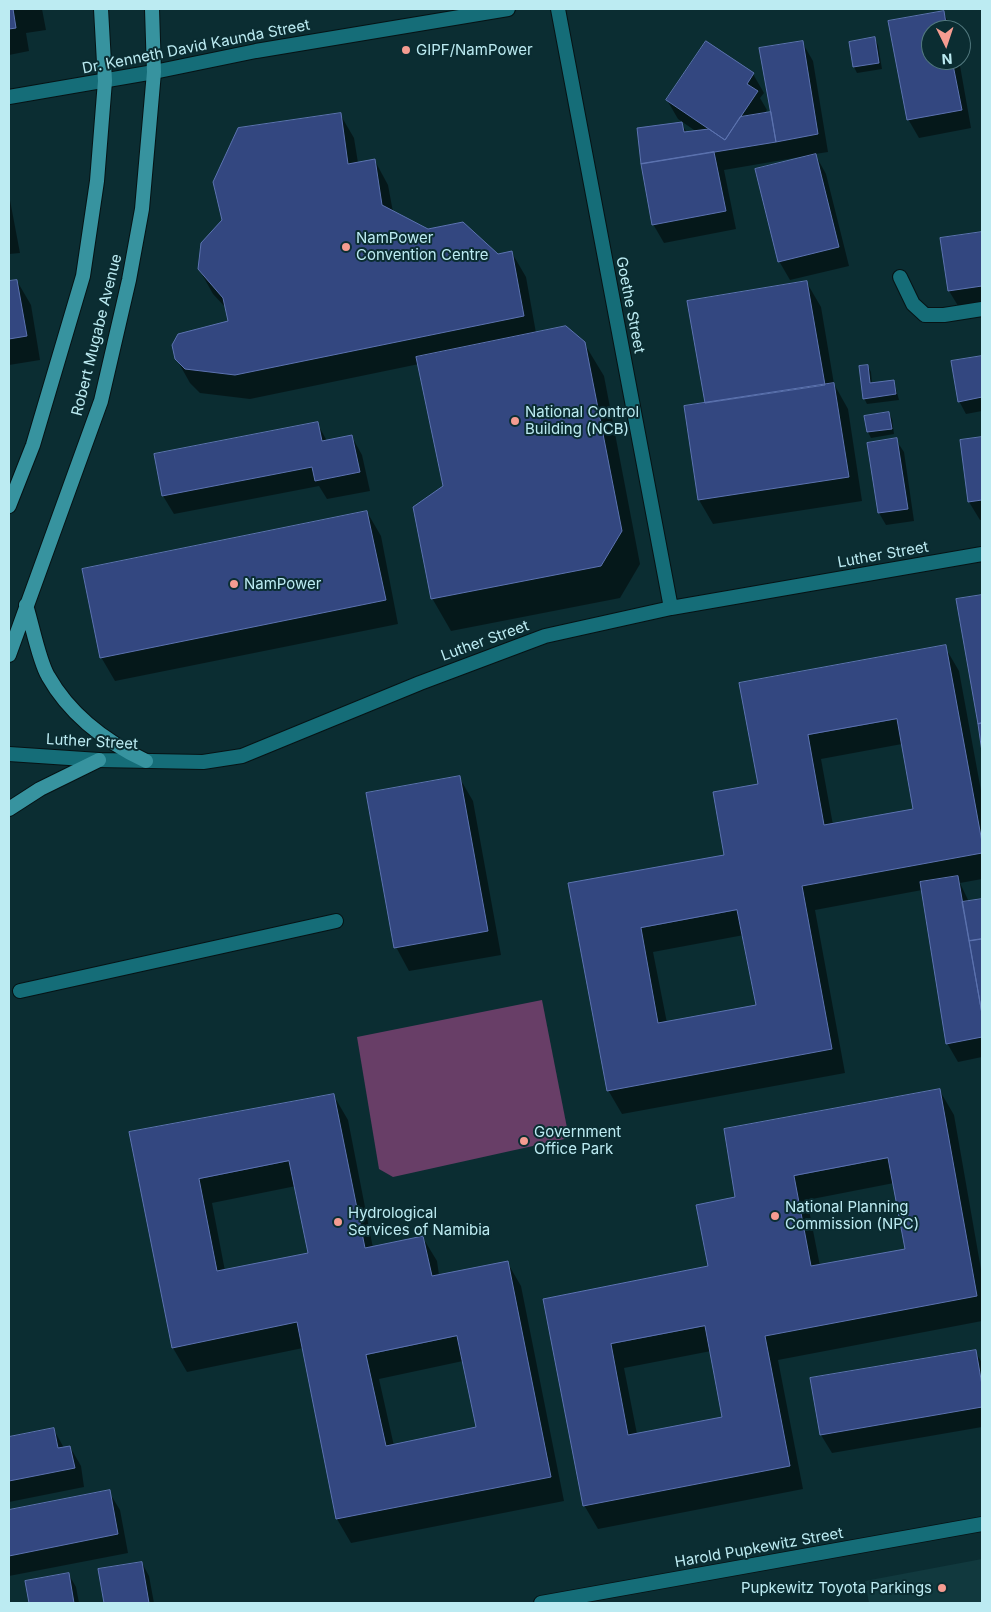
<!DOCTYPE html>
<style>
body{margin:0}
#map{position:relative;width:991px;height:1612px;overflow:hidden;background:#0b2d32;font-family:Inter,sans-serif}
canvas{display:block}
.frame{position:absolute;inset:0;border:10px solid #bcebf2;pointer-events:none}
.north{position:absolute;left:921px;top:20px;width:50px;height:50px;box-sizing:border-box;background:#0b2d32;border:1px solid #52797f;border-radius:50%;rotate:176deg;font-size:14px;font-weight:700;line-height:20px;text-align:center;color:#bcebf2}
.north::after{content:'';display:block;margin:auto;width:18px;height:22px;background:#f59c91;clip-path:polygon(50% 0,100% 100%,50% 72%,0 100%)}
</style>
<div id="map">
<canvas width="991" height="1612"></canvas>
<div class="frame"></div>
<div class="north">N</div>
</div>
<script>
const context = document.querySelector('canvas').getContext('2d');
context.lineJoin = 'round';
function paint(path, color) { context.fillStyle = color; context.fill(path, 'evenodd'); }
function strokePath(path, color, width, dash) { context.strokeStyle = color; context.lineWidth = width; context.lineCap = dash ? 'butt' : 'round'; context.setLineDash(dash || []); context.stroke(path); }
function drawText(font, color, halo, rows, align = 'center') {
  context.font = font + ' Inter,sans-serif'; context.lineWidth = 4; context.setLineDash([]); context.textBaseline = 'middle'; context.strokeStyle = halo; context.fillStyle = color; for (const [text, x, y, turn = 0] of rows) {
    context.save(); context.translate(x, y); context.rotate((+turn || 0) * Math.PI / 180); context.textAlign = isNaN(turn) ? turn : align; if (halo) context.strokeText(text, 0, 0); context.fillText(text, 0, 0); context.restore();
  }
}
const built = new Path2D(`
 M982 1559V1603H869L865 1581Z`);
const green = new Path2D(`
 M542 1000 569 1138 393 1177 379 1169 357 1037Z`);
const shadow = new Path2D(`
 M9 9H42L46 30 26 33 29 51 9 55Z
 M943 12 953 30H931V60H959L971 128 919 138 908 119 890 22Z
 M875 39 878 45 882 69 857 73 854 67Z
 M802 42 813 61 828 152 815 154 826 174 849 266 790 280 779 261 806 156 724 170 736 229 664 243 653 224 682 124 687 133 697 132 678 119 667 100 753 74 764 93 760 98 767 110 764 114 772 113Z
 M340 114 354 138 358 163 375 161 388 185 393 212 428 231 498 255 512 253 526 277 536 333 584 343 604 376 640 564 620 598 451 631 432 598 444 487 419 364 250 399 200 393 190 383 176 358 229 322 226 308 213 294 199 269Z
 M9 195 20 253 9 254Z
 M982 233V306L960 309 949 291 942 239Z
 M17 281 31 305 40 360 9 365V282Z
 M807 283 821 307 834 384 848 409 862 501 713 524 699 500Z
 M982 357V411L966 414 959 401 952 362Z
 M868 366 871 372 872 384 894 381 899 400 867 404 864 398Z
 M889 413 892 419 894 434 871 438 868 432Z
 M317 423 327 441 352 437 362 455 370 491 327 499 319 486 174 514 163 496 155 455Z
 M982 438V520H980L969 502 962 441Z
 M896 440 904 452 914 521 886 525 879 513 868 444Z
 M367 512 381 536 398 624 115 681 101 657Z
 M982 596V749L958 600Z
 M945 647 959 671 982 796V879L960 883 969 902 982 900V1057L958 1062 947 1043 922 890 815 910 845 1073 622 1114 608 1090 570 884 726 856 759 785 741 684ZM902 744 914 810 833 825 821 759ZM744 935 757 1006 667 1023 653 952Z
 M459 777 473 801 501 955 409 971 396 947Z
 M940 1091 954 1115 982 1275V1321L778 1360 803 1489 598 1529 584 1505 544 1300 710 1267 736 1198ZM894 1183 907 1250 820 1266 807 1200ZM711 1351 724 1418 637 1434 624 1368Z
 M334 1096 348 1120 373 1248 423 1238 437 1261 439 1275 507 1262 521 1286 564 1501 351 1543 337 1519 303 1348 187 1372 173 1348 131 1133ZM296 1186 309 1254 225 1271 212 1203ZM463 1361 478 1428 394 1446 379 1379Z
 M975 1351 982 1363V1427L832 1453 821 1435Z
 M54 1430 64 1448 70 1447 81 1466 84 1487 9 1502V1439Z
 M109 1492 120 1510 128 1553 9 1576V1511Z
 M142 1563 149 1576 154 1603H105L100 1570Z
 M69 1575 76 1587 79 1603H30L27 1582Z`);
const building = new Path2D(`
 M9 9H15H13L16 28 9 29Z
 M944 11 947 30H931V60H952L962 110 907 120 888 21Z
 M875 37 879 63 853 67 849 42Z
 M706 41 754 73 747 84 758 91 725 140 666 100Z
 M803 41 818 134 776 142 759 48Z
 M771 112 776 142 641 164 637 128 682 122 684 132 709 129 725 140 740 117Z
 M341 113 348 164 375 159 382 205 428 229 463 222 498 254 512 251 524 316 235 375 185 369 175 359 172 345 178 334 228 321 223 298 198 269 201 243 222 220 213 182 238 128Z
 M714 152 726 211 652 225 641 164Z
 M816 154 839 247 778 262 755 169Z
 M982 232V286L948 291 940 238Z
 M17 280 27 336 9 339V281Z
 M807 281 825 385 705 403 687 301Z
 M566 326 585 342 622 531 601 566 431 599 413 507 443 486 416 357Z
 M982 356V397L958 402 951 361Z
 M868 365 870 383 894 380 896 394 863 399 859 366Z
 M834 383 849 477 698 500 684 406Z
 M889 412 892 429 867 432 864 416Z
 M318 422 322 441 352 435 360 472 315 481 312 467 162 496 154 454Z
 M982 437V500L968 502 960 440Z
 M897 438 908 509 878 513 867 443Z
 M367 511 386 600 100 658 82 569Z
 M982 595V723L978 724 956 599Z
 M946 645 982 842V853L802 886 832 1049 607 1091 568 883 724 855 713 792 758 784 739 683ZM897 719 913 809 824 825 808 735ZM737 910 756 1005 658 1023 641 928Z
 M982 723V752L978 724Z
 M460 776 488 931 394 948 366 793Z
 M958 876 982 1014V1037L946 1044 920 882Z
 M982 899V939L969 941 962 902Z
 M982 939V1014L969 941Z
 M940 1089 977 1296 765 1336 790 1466 583 1506 543 1299 708 1266 696 1205 735 1197 724 1129ZM888 1158 905 1249 811 1266 794 1176ZM705 1326 722 1417 628 1435 611 1344Z
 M334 1094 365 1248 423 1236 432 1276 508 1261 551 1477 336 1519 297 1322 172 1348 129 1132ZM289 1161 308 1253 217 1271 199 1179ZM457 1336 476 1427 386 1446 366 1355Z
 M976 1350 982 1385V1407L820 1435 810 1378Z
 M54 1428 58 1448 70 1446 75 1468 9 1481V1437Z
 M110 1490 118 1534 9 1556V1510Z
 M142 1562 149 1603H104L98 1569Z
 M69 1573 74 1603H29L25 1581Z`);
const service = new Path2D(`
 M900 277 913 304 925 315H944L982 309
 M20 991 336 921`);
const minor = new Path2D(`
 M558 9 671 608
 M9 754 99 760 203 762 242 756 420 683 545 636 671 608 982 554
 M541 1603 982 1524`);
const tertiary = new Path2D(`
 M9 97 154 72 256 51 508 9`);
const primary = new Path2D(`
 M9 506 33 445 83 276 97 181 105 81 101 9
 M26 605C32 624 39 661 48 676 70 715 106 742 146 761
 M9 655 101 401 129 280 142 209 154 72 152 9
 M9 809 40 789 99 760`);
const markers = [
 [406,50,5,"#f59c91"],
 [346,247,5,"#f59c91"],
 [515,421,5,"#f59c91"],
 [234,584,5,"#f59c91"],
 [524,1141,5,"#f59c91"],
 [775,1216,5,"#f59c91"],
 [338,1222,5,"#f59c91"],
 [942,1588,5,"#f59c91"]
];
const streetNames = [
 ["Dr. Kenneth David Kaunda Street",196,47,-11],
 ["Goethe Street",630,305,79],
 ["Robert Mugabe Avenue",97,335,-76],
 ["Luther Street",883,555,-10],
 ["Luther Street",485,641,-20],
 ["Luther Street",92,742,3],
 ["Harold Pupkewitz Street",759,1548,-10]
];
const poiNames = [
 ["GIPF/NamPower",416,50],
 ["NamPower",356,238],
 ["Convention Centre",356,255],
 ["National Control",525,412],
 ["Building (NCB)",525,429],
 ["NamPower",244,584],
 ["Government",534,1132],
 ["Office Park",534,1149],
 ["National Planning",785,1207],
 ["Commission (NPC)",785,1224],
 ["Hydrological",348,1213],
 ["Services of Namibia",348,1230],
 ["Pupkewitz Toyota Parkings",932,1588,"right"]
];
paint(built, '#11393e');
paint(green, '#683e67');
paint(shadow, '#0007');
paint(building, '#334780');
strokePath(building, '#5c73b0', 1);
strokePath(service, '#061315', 16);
strokePath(minor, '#061315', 16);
strokePath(tertiary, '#061315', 16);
strokePath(primary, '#061315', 16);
strokePath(service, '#156d78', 14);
strokePath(minor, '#156d78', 14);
strokePath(tertiary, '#156d78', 14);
strokePath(primary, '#37939f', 14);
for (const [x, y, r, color] of markers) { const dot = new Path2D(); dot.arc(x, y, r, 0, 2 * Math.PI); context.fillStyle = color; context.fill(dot); strokePath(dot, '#0b2d32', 2); }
drawText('15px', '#bcebf2', '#0b2d32', streetNames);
drawText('15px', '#bcebf2', '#0b2d32', poiNames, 'left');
</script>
